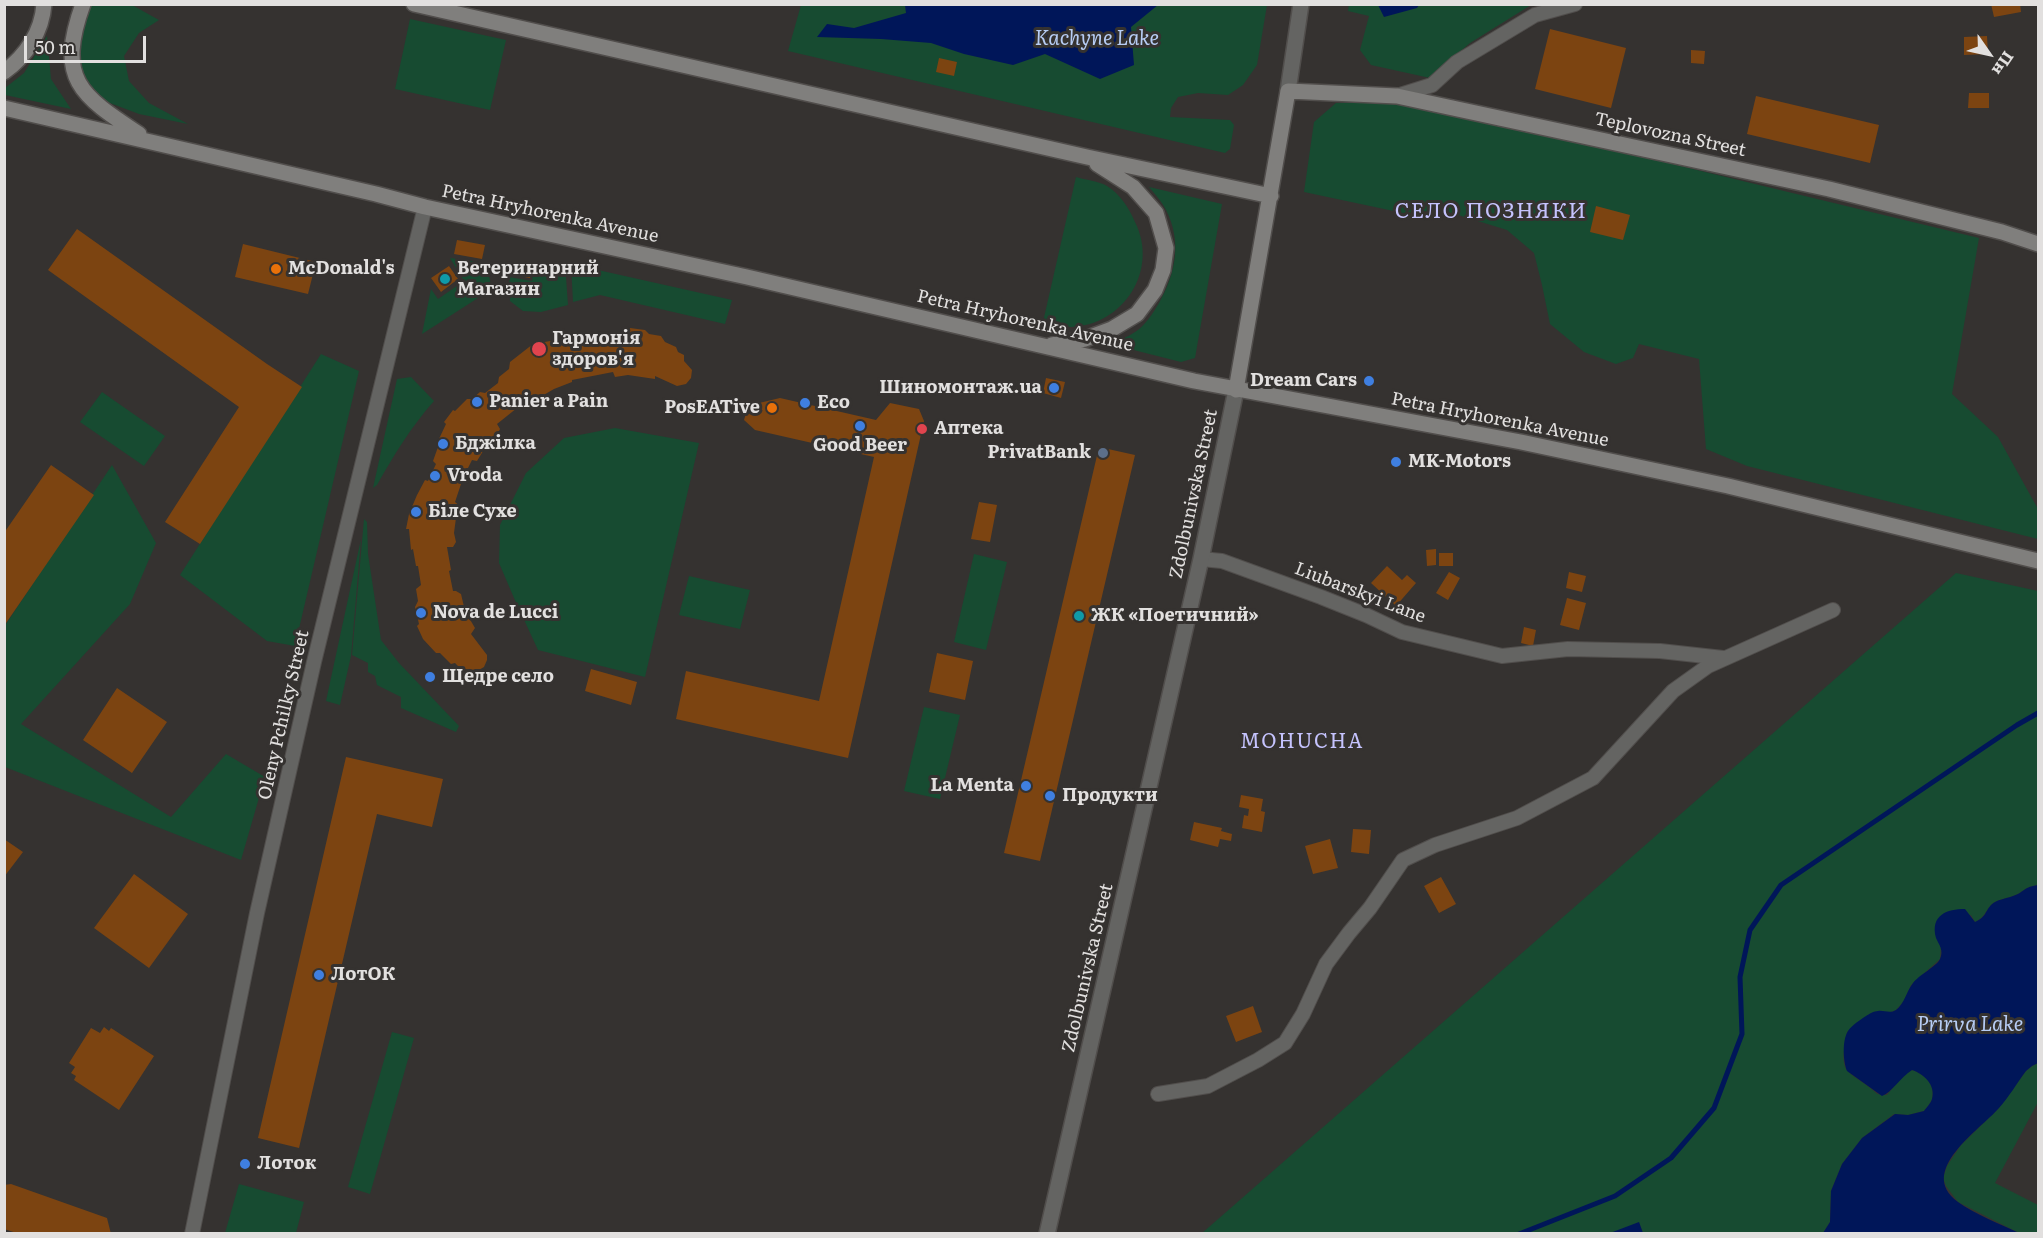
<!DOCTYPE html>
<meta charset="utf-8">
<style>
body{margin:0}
#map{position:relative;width:2043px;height:1238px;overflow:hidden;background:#353230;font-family:Literata,serif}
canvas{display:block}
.frame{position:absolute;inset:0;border:6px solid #e2e0df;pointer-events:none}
.north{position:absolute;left:1959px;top:24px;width:60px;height:60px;-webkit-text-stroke:4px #353230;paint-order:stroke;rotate:124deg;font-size:16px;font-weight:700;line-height:24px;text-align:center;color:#e2e0df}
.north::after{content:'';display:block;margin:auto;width:21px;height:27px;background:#e2e0df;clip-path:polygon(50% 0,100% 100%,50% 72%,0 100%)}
.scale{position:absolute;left:24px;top:36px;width:122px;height:27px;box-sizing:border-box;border:3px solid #e2e0df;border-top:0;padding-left:8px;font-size:18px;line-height:21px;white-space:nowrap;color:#e2e0df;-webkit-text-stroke:4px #353230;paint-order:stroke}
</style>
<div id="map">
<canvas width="2043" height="1238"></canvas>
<div class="frame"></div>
<div class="north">Пн</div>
<div class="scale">50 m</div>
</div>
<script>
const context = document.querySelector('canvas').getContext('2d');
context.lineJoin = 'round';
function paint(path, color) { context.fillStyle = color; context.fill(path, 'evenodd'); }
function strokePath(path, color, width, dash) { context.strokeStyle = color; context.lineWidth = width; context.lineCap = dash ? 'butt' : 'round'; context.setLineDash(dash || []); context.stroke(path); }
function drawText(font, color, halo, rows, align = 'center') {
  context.font = font + ' Literata,serif'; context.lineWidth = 6; context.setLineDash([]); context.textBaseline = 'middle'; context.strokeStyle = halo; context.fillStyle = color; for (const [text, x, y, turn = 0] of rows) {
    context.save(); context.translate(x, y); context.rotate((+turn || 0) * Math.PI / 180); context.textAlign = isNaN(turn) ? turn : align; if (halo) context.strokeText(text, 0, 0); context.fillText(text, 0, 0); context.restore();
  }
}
const green = new Path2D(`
 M88 4 132 5 159 20 139 33 124 56 129 81 149 103 188 124 139 114 102 100 87 81 77 61Z
 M1349 4 1531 5 1470 43 1430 78 1371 65 1360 50 1369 16 1348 11Z
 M801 5H1267L1257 65 1243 85 1228 95 1198 93 1178 97 1171 108 1170 117 1230 120 1234 125 1230 149 1225 153 788 51Z
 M410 19 506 40 490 110 395 89Z
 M47 36 51 79 71 109 5 95V88L24 73Z
 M1385 102 1589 144 1979 238 1952 394 1998 437 2038 509V539L1747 466 1706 449 1699 359 1639 344 1633 358 1616 364 1584 352 1550 324 1542 285 1534 253 1507 230 1442 210 1403 213 1304 192 1314 122 1336 103Z
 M1076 177C1085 180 1099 181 1107 186 1120 194 1129 208 1135 222 1159 270 1124 325 1071 327 1062 327 1052 324 1043 322Z
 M1149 187 1222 204 1195 358 1181 362 1110 344C1119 340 1128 337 1135 332 1145 326 1153 313 1159 303 1176 273 1182 241 1166 210 1162 202 1155 194 1149 187Z
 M450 258 486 263 492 289 422 334 431 289 438 299 464 281Z
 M571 264 732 300 725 324 600 295 573 302Z
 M533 271 551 276 566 277 568 305 541 312 523 311 510 301 509 277 532 281Z
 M321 354 359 371 295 646 267 641 180 575Z
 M411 377 434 401C411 427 394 455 377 485L373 488 397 379Z
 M102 392 165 436 144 466 80 422Z
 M615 428 699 443 645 677 538 650 514 598 499 563 500 525 526 473 564 438Z
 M112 465 156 543 130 604 21 724 171 817 226 754 265 777 241 860 5 767 4 627Z
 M364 519 367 522 368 554 381 640 399 663 459 726 456 732 401 708V697L377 685 375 676 368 672V663L352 655Z
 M361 539 351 656 340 705 326 701Z
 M974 554 1007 562 986 650 954 642Z
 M1956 573 2038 591V885C2023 887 2025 892 2013 896 2006 899 1997 899 1991 905 1984 913 1986 916 1975 922L1971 915 1936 937 1941 947 1940 959 1911 985 1904 1001 1896 1010 1847 1032C1846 1042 1840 1061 1847 1070 1852 1077 1869 1085 1877 1094L1887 1095 1902 1076 1912 1070C1924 1074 1936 1084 1932 1099 1931 1103 1926 1108 1924 1111L1908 1115 1894 1114 1862 1138 1842 1164 1831 1191 1830 1222 1823 1233H1643L1639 1223 1610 1234H1201Z
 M689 576 750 590 740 629 679 615Z
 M924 707 960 715 940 799 904 791Z
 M392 1032 414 1038 370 1194 348 1187Z
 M2038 1063V1102L1995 1183 2038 1205V1233H2019L1958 1202 1946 1186 1943 1178 1947 1166 1961 1145 1998 1109 2026 1071 2032 1066Z
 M239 1184 304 1202 296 1233H225Z`);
const water = new Path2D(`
 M905 5V4L1158 5 1131 27 1134 65 1100 79 1045 54 1013 65 964 54 931 43 881 39 817 37 827 24 854 28 906 13Z
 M1378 5H1419L1417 8 1384 17Z
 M2038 885V1063L2032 1066 2026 1071C2017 1083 2009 1097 1999 1108 1980 1130 1916 1171 1958 1202 1975 1214 2000 1224 2019 1233H1823L1830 1222 1831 1191 1842 1164 1862 1138 1895 1114 1908 1115 1924 1111C1926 1108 1931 1103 1932 1099 1936 1085 1924 1074 1912 1070 1901 1077 1891 1093 1882 1096L1847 1071C1843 1061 1842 1040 1848 1031 1852 1025 1860 1020 1866 1016 1869 1014 1874 1011 1878 1011 1884 1010 1890 1014 1896 1010 1905 1003 1906 992 1913 983 1919 975 1937 966 1940 959 1944 950 1939 945 1936 938 1930 915 1947 909 1965 909L1975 922C1987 916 1984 913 1991 905 1997 899 2006 899 2013 896 2025 892 2023 887 2038 885Z
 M1639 1222 1643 1233H1610Z`);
const stream = new Path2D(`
 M1519 1234 1615 1196 1671 1158 1714 1108 1742 1034 1740 977 1750 930 1781 885 2017 725 2038 713`);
const building = new Path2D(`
 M1991 4H2020L2021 12 1994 17Z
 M1550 29 1626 48 1611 108 1535 89Z
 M1987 36 1988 54 1964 55V37Z
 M1691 50 1705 51 1704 64 1691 63Z
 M939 58 957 62 954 76 936 72Z
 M1969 93H1989V108H1968Z
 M1756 96 1879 125 1870 163 1747 134Z
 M1596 206 1630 215 1623 240 1590 232Z
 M77 229 267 364 302 387 200 544 165 522 239 407 48 270Z
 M457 240 485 245 482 259 454 254Z
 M243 244 316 262 308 294 235 277Z
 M505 263 532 268 530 278 503 273Z
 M449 266 458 279 441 292 431 278Z
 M630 328 645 330 649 334 661 336 665 342 676 347 678 352 684 355V361L692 370 691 378 686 384 677 386 655 376V379L628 375 615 377 613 372 572 380V382L554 389 535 400 532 396 497 424 500 429 498 433 491 438 477 461 472 460 463 478 455 502 461 507 456 518 454 533 456 542 453 547H447L451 570 449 571 453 591H456L461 594 465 611 475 628 471 634 487 655V660L484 667 477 671 460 668 455 663 451 664 440 653H436L423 639 417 626 419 624 415 607 418 601 416 589 421 585 418 566H416L413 549 411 550 409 529H406L409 514 417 495 425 480 428 481 436 464 433 461 438 447H440L438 441 446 424 444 422 453 410 455 411 467 399H472L480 392 485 393 498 383 499 377 509 369 510 362 533 344 556 340 564 343 588 344 594 337H607L612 332 625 331Z
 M1046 378 1065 382 1061 398 1043 393Z
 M780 398 876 420 890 403 919 409 924 421 848 758 676 719 686 671 819 701 874 457 755 430 744 420 747 410 759 403Z
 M1099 447 1135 455 1040 861 1004 853Z
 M51 465 94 495 4 626V533Z
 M979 502 997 505 990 542 971 539Z
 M1436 549V565L1427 566 1426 550Z
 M1439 553H1453V566H1439Z
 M1387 566 1402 580 1407 575 1416 583 1396 606 1371 583Z
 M1449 572 1460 578 1448 600 1436 593Z
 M1569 572 1586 576 1582 592 1566 588Z
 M1567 598 1586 603 1579 630 1560 625Z
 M1524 627 1536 630 1533 646 1521 643Z
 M937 653 973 661 965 700 929 692Z
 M591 669 637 682 631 705 585 691Z
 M117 688 167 722 132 773 83 740Z
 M346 757 443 779 432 827 377 814 299 1148 258 1138Z
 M1241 795 1263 799 1261 811 1265 812 1262 832 1242 828 1244 815 1248 816 1249 809 1239 807Z
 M1194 822 1222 828 1221 831 1232 834 1231 841 1220 839 1218 847 1190 840Z
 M1353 829 1371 830 1369 854 1351 852Z
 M4 839 23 852 4 877Z
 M1330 839 1338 868 1313 874 1305 846Z
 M134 874 188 914 149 968 94 928Z
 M1441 877 1456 904 1439 913 1424 886Z
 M1253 1006 1262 1032 1236 1042 1226 1016Z
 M104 1027 109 1031 111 1028 154 1056 119 1110 74 1080 76 1076 71 1073 75 1067 69 1063 91 1028 100 1033Z
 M11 1184 107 1218 111 1234H20L4 1229V1185Z`);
const minor = new Path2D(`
 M1397 96 1432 85 1457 62 1535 15 1575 4
 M1201 559 1222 561 1321 597 1366 615 1402 632 1502 656 1568 649 1660 651 1723 658
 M1158 1094 1208 1086 1258 1060 1285 1043 1303 1014 1326 964 1349 933 1370 908 1403 860 1435 845 1517 818 1593 778 1673 691 1708 666 1833 610
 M192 1234 257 913 314 662 425 207`);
const tertiary = new Path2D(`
 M1288 91 1301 4
 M1047 1234 1201 559 1236 390`);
const secondary = new Path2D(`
 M83 4C56 79 80 95 139 134
 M414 4 1087 157 1271 196
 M4 72C26 56 42 32 44 4
 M4 108 376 194 425 207 747 277 1194 381 1521 442 1728 486 2038 561
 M1052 345 1085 339 1112 329 1137 314 1155 290 1163 270 1166 248 1156 213 1133 187 1097 164
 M1236 390 1288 91 1397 96 1829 189 2002 232 2038 244`);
const markers = [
 [276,269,6,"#e8710a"],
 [445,279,6,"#0f9aa8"],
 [539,349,8,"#e0444e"],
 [1369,381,6,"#3f7fe0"],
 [1054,388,6,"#3f7fe0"],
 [477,402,6,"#3f7fe0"],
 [805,403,6,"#3f7fe0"],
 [772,408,6,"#e8710a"],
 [860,426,6,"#3f7fe0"],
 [922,429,6,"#e0444e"],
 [443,444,6,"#3f7fe0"],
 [1103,453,6,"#5c6f8a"],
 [1396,462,6,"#3f7fe0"],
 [435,476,6,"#3f7fe0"],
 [416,512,6,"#3f7fe0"],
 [421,613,6,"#3f7fe0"],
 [1079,616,6,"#0f9aa8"],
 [430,677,6,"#3f7fe0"],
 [1026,786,6,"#3f7fe0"],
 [1050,796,6,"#3f7fe0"],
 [319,975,6,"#3f7fe0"],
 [245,1164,6,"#3f7fe0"]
];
const streetNames = [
 ["Teplovozna Street",1670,135,12],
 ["Petra Hryhorenka Avenue",550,214,12],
 ["Petra Hryhorenka Avenue",1025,321,13],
 ["Petra Hryhorenka Avenue",1500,420,11],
 ["Zdolbunivska Street",1194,494,-78],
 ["Liubarskyi Lane",1360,593,21],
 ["Oleny Pchilky Street",284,715,-77],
 ["Zdolbunivska Street",1088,968,-77]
];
const poiNames = [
 ["McDonald's",288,269],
 ["Ветеринарний",457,269],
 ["Магазин",457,290],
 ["Гармонія",552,339],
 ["здоров'я",552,360],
 ["Dream Cars",1357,381,"right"],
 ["Шиномонтаж.ua",1042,388,"right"],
 ["Panier a Pain",489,402],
 ["Eco",817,403],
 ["PosEATive",760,408,"right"],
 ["Аптека",934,429],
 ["Бджілка",455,444],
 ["Good Beer",860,446,"center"],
 ["PrivatBank",1091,453,"right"],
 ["MK-Motors",1408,462],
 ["Vroda",447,476],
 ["Біле Сухе",428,512],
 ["Nova de Lucci",433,613],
 ["ЖК «Поетичний»",1091,616],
 ["Щедре село",442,677],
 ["La Menta",1014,786,"right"],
 ["Продукти",1062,796],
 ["ЛотОК",331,975],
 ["Лоток",257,1164]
];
const waterNames = [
 ["Kachyne Lake",1097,39],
 ["Prirva Lake",1970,1025]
];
const neighbourhoodNames = [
 ["MOHUCHA",1302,742]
];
const quarterNames = [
 ["СЕЛО ПОЗНЯКИ",1491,212]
];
paint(green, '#174b31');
paint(water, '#001659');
strokePath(stream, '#001659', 5);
paint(building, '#7c4411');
strokePath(minor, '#514e4c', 16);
strokePath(tertiary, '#514e4c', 18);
strokePath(secondary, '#514e4c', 18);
strokePath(minor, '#646462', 14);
strokePath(tertiary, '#646462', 15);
strokePath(secondary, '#807f7d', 15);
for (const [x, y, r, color] of markers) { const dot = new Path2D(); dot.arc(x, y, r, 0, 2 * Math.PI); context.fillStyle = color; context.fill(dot); strokePath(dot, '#353230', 2); }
drawText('18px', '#e2e0df', '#353230', streetNames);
drawText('bold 18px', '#e2e0df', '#353230', poiNames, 'left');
drawText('italic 20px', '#b7cdf5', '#353230', waterNames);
context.letterSpacing = '1.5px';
drawText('20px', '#c5c3fd', '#353230', neighbourhoodNames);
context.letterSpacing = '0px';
context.letterSpacing = '1.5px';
drawText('21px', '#c5c3fd', '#353230', quarterNames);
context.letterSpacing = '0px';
</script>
